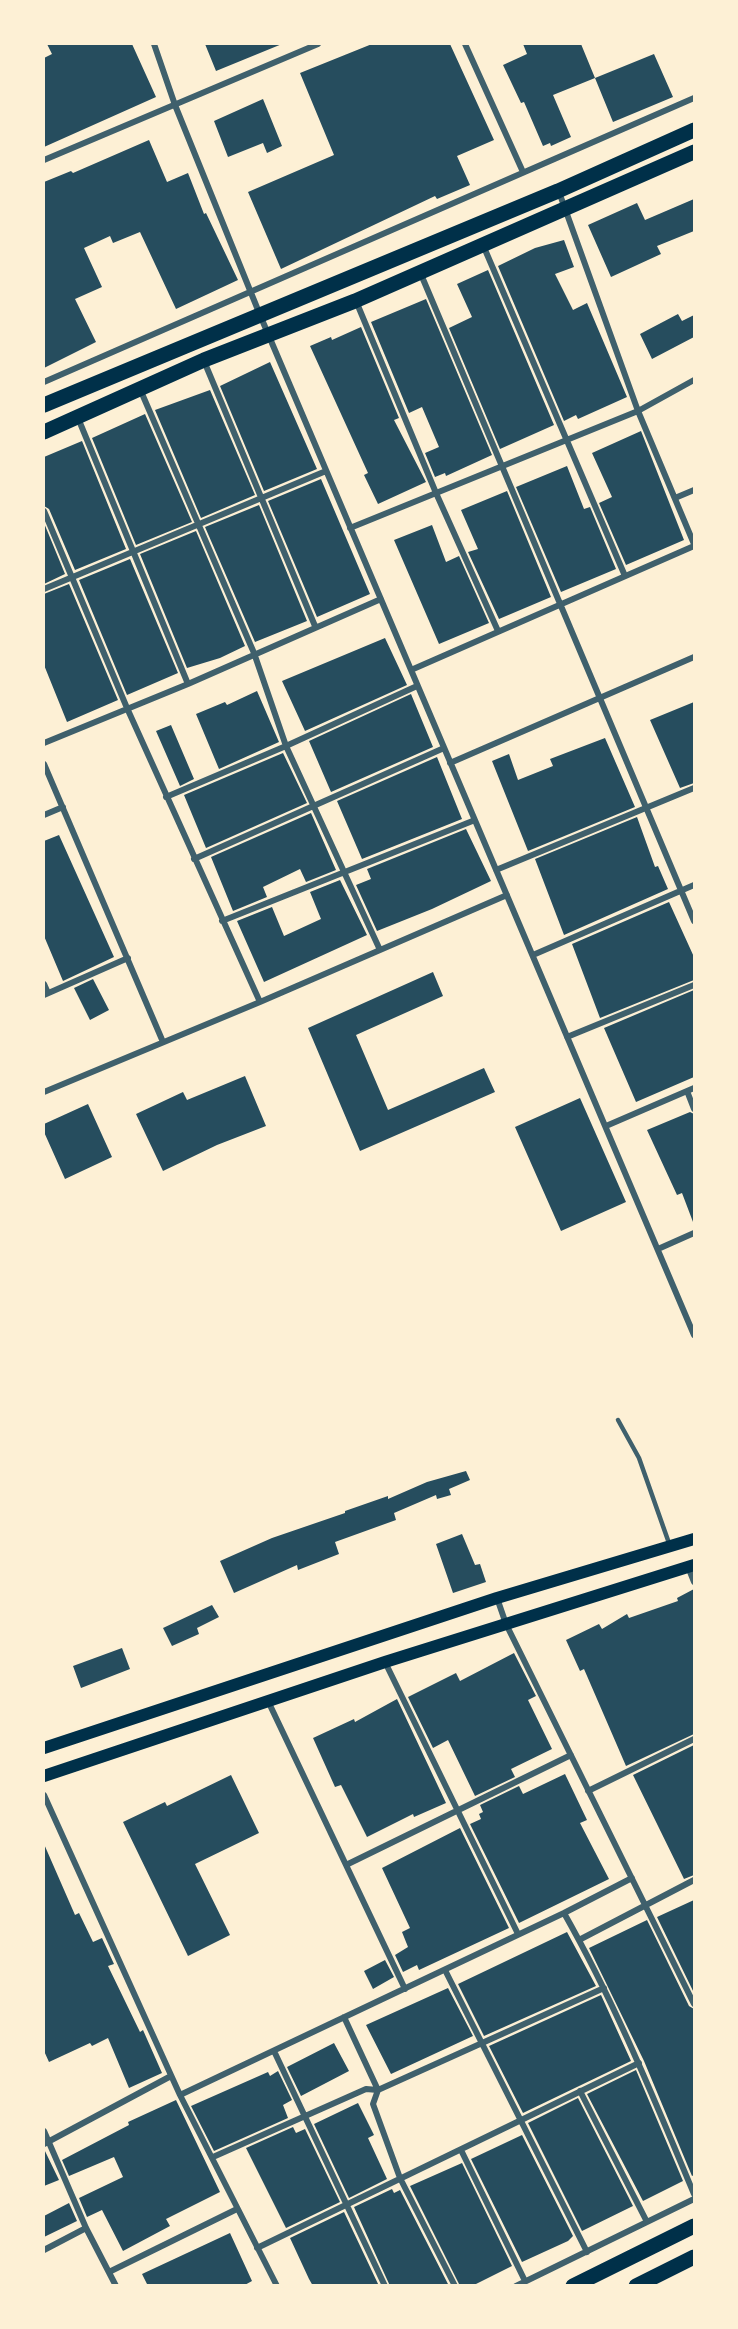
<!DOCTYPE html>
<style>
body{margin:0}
#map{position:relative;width:738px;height:2329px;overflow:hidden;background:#fdf0d5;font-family:"Fira Sans Condensed",sans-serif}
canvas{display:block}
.frame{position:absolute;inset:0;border:45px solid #fdf0d5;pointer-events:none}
</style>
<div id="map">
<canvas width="738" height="2329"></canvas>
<div class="frame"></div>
</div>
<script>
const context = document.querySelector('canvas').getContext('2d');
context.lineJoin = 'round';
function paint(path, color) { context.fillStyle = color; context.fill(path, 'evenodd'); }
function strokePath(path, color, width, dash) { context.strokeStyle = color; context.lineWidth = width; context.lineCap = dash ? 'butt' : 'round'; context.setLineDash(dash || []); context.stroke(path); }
const building = new Path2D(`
 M47 44H132L156 97 44 147V58L52 54Z
 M205 44H282L216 71Z
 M372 44H450L494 140 457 156 470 185 437 199 435 196 281 269 248 192 334 155 300 73Z
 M523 44H581L595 78 553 95 571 137 551 146 550 143 543 146 524 102 521 103 503 65 527 54Z
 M654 54 673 97 613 122 595 78Z
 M263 99 282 146 267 153 263 143 228 157 214 121Z
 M149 140 167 182 188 173 204 214 206 213 238 280 176 309 140 232 113 243 110 236 84 248 102 287 75 299 96 342 44 368V182L71 171 73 173Z
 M694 199V231L657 246 661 254 611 277 588 225 637 203 645 220Z
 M564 240 574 267 555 274 573 310 587 303 627 397 578 419 576 415 564 421 498 266 535 248Z
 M488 270 554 425 500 449 449 328 472 317 457 284Z
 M426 299 492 455 446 476 445 473 435 477 425 453 439 447 422 407 409 413 371 322Z
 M678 314 682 321 694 315V337L652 359 640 334Z
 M361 327 399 418 394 420 426 482 378 504 364 475 368 473 310 346 331 337 332 340Z
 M270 362 317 469 264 491 220 386Z
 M210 390 255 495 201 518 155 410Z
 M145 414 192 522 136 545 92 438Z
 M641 431 684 540 626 565 599 503 612 497 592 453Z
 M82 441 126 549 75 570 49 509 44 506V457Z
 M567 466 584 509 590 507 616 569 561 592 516 487Z
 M321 479 370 594 317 617 268 501Z
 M507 491 551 597 499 619 468 552 478 549 461 510Z
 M259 505 307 621 255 642 205 527Z
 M44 523 65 574 44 584Z
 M432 525 446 562 459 556 489 623 439 644 394 540Z
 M196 531 245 646 220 658 187 668 140 554Z
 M130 559 178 673 127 695 79 580Z
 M69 584 118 700 67 722 44 665V594Z
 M385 638 407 685 305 731 282 681Z
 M257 691 279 742 219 769 196 714 225 702 227 705Z
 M411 694 433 747 331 792 309 741Z
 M694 702V783L680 788 650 720Z
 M171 725 194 779 180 786 156 731Z
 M605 738 635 807 528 851 492 761 509 754 518 780 553 766 550 759Z
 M283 753 307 803 206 848 184 795Z
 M437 757 462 819 362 859 337 801Z
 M311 813 336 870 306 882 300 869 263 887 267 897 233 911 211 857Z
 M637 817 655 867 658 866 668 889 564 935 535 859Z
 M466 829 491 881 432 909 377 931 356 885 371 879 367 869Z
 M59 835 114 957 63 981 44 936V841Z
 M340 880 367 935 264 982 237 921 272 907 284 936 321 919 310 892Z
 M669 902 694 957V980L600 1018 572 944Z
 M433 972 443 996 356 1035 388 1110 484 1068 495 1092 360 1151 308 1028Z
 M93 979 109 1010 90 1020 74 988Z
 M694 990V1077L636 1102 604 1028Z
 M245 1076 266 1126 217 1145 163 1171 136 1114 183 1092 187 1100Z
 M580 1098 626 1202 561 1231 515 1127Z
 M88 1104 112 1157 65 1179 44 1132V1124Z
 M690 1112 694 1114 693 1222 682 1193 677 1195 647 1130Z
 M466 1471 470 1480 449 1489 451 1495 437 1499 436 1495 394 1513 396 1520 335 1542 339 1554 298 1570 297 1565 234 1593 220 1561 272 1538 345 1513V1511L388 1496V1499L427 1482Z
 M462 1534 475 1565 480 1564 486 1582 453 1593 436 1544Z
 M694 1589V1734L626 1766 584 1669 580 1671 566 1640 599 1624 602 1629 627 1614 629 1618 678 1601 677 1598Z
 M212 1605 219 1617 197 1628 199 1634 172 1646 163 1628Z
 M122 1648 130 1669 81 1688 73 1666Z
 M514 1653 536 1696 528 1700 552 1749 511 1769 515 1777 475 1796 448 1740 433 1748 408 1697 456 1673 460 1681Z
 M397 1699 446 1803 414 1817 413 1814 367 1837 341 1785 335 1787 313 1738 354 1719 355 1722Z
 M694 1745V1875L684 1879 633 1775Z
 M565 1774 587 1820 580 1823 609 1879 519 1923 470 1824 481 1819 479 1814 483 1812 480 1805 519 1786 523 1794Z
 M231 1775 259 1833 195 1864 230 1935 188 1956 123 1822 165 1802 167 1806Z
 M460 1828 509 1928 419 1970 417 1965 403 1972 395 1955 408 1947 402 1932 410 1928 382 1868Z
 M44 1844 75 1915 79 1913 93 1942 102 1938 114 1964 108 1966 140 2032 143 2030 162 2073 129 2088 108 2038 92 2046 90 2043 49 2062 44 2051Z
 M694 1900V1993L657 1917Z
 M647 1920 689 2006 694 2009V2175L692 2176 644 2061 589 1948Z
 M567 1932 596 1986 484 2036 458 1984Z
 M385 1960 394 1977 373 1989 364 1971Z
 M448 1988 473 2036 391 2074 366 2025Z
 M601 1995 631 2061 523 2113 489 2046Z
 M334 2043 349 2071 301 2096 287 2067Z
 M636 2070 683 2181 643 2201 587 2094Z
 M278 2071 292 2100 283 2105 288 2118 214 2151 191 2106 268 2072 270 2076Z
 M578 2098 633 2206 582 2231 528 2123Z
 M176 2100 220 2192 166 2219 170 2226 123 2251 102 2210 87 2217 79 2198 123 2177 114 2157 69 2176 62 2160 129 2125 128 2122Z
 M358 2103 374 2135 368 2138 387 2179 349 2198 314 2124Z
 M293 2127 296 2133 305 2129 340 2202 286 2228 246 2148Z
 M522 2135 573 2236 568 2241 522 2262 471 2159Z
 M44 2149 59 2180 44 2186Z
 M462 2163 512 2266 472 2286H460L410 2186Z
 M392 2189 394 2193 400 2190 449 2286H390L354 2207Z
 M69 2203 77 2221 44 2237V2216Z
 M344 2212 379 2286H313L309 2279 290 2238Z
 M230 2233 252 2281 243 2286H148L142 2274Z`);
const service = new Path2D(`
 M618 1420 639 1458 670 1546`);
const minor = new Path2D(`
 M154 44 175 105 260 315 694 1335
 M465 44 523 172
 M44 160 318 44
 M559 192 638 411 694 544
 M483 245 625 576
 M420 272 694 921
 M356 301 436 493 498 631
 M204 361 315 626
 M44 382 694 98
 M140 389 254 653 286 746 380 950
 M78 418 188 684
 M675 498 694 490
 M44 511 127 708 260 1002
 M350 528 638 411 694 380
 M44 589 326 471
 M411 670 694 546
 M44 743 188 684 381 599
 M450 763 694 657
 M44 764 163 1042
 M166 797 286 746 417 686
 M44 815 63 807
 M194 859 444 748
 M496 870 694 788
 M222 921 475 820
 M533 955 694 885
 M44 984 48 993
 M44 995 128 958
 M567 1037 694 985
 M687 1091 694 1109
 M44 1092 260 1002 507 895
 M606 1126 694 1088
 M658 1249 694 1233
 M688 1567 694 1582
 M497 1598 506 1624 694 2004
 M385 1662 518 1934
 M268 1701 405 1989
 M588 1791 694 1739
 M44 1795 180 2095 277 2286
 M346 1865 571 1755
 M564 1913C615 2003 654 2099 694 2194
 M579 1940 694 1880
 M445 1970 587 2252
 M344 2017 378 2090 373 2104 400 2178 455 2286
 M274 2051 385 2286
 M580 2091 647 2222
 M180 2095 564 1913 632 1878
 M44 2131 86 2228 116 2286
 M44 2144 171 2076
 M461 2150 525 2281
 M213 2157 366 2089 378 2090 604 1988
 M257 2248 639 2063
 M44 2250 86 2228
 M109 2272 237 2209
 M516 2286 694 2199`);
const secondary = new Path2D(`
 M44 1748 497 1598 694 1539
 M44 1776 385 1662 694 1565`);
const primary = new Path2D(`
 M44 405 558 191 694 130
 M44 432 204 360 355 301 694 152
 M573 2286 694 2226
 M636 2286 694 2257`);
paint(building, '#264d5e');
strokePath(service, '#3f606c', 4.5);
strokePath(minor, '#3f606c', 6);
strokePath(secondary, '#003049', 12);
strokePath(primary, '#003049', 15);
</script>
